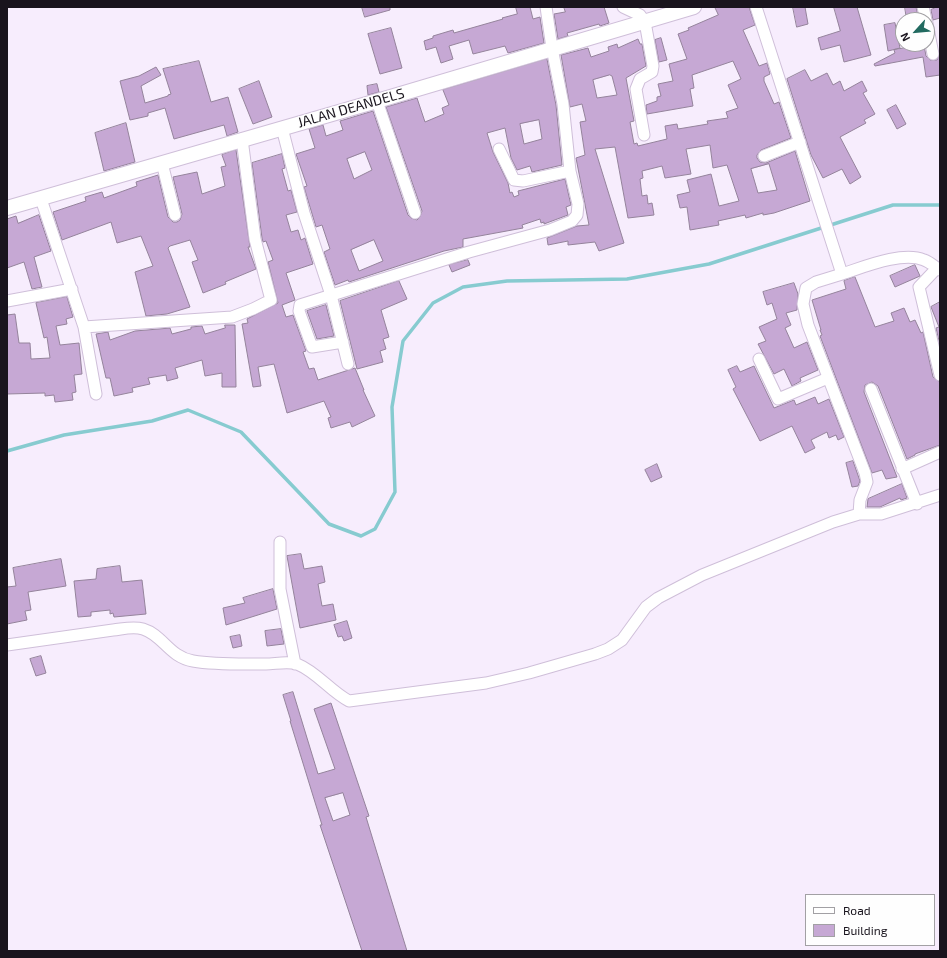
<!DOCTYPE html>
<style>
body{margin:0}
#map{position:relative;width:947px;height:958px;overflow:hidden;background:#f7edfd;font-family:"Exo 2",sans-serif}
canvas{display:block}
.frame{position:absolute;inset:0;border:8px solid #19141d;pointer-events:none}
.legend{position:absolute;left:805px;top:894px;width:130px;height:52px;box-sizing:border-box;background:#fefefe;border:1px solid #a2a0a4;margin:0;padding:5px 7px;list-style:none;font-size:12px;color:#19141d}
.legend li{display:flex;align-items:center;gap:8px;height:20px}
.legend b{width:20px;border:1px solid #a2a0a4}
.north{position:absolute;left:895px;top:12px;width:40px;height:40px;box-sizing:border-box;background:#fefefe;border:1px solid #a2a0a4;border-radius:50%;rotate:243deg;font-size:11px;font-weight:700;line-height:16px;text-align:center;color:#19141d}
.north::after{content:'';display:block;margin:auto;width:14px;height:18px;background:#226a60;clip-path:polygon(50% 0,100% 100%,50% 72%,0 100%)}
</style>
<div id="map">
<canvas width="947" height="958"></canvas>
<div class="frame"></div>
<ul class="legend">
<li><b style="height:5px;background:#fff"></b>Road</li>
<li><b style="height:11px;background:#c6a8d4"></b>Building</li>
</ul>
<div class="north">N</div>
</div>
<script>
const context = document.querySelector('canvas').getContext('2d');
context.lineJoin = 'round';
function strokePath(path, color, width, dash) { context.strokeStyle = color; context.lineWidth = width; context.lineCap = dash ? 'butt' : 'round'; context.setLineDash(dash || []); context.stroke(path); }
function paint(path, color) { context.fillStyle = color; context.fill(path, 'evenodd'); }
function drawText(font, color, halo, rows, align = 'center') {
  context.font = font + ' "Exo 2",sans-serif'; context.lineWidth = 3; context.setLineDash([]); context.textBaseline = 'middle'; context.strokeStyle = halo; context.fillStyle = color; for (const [text, x, y, turn = 0] of rows) {
    context.save(); context.translate(x, y); context.rotate((+turn || 0) * Math.PI / 180); context.textAlign = isNaN(turn) ? turn : align; if (halo) context.strokeText(text, 0, 0); context.fillText(text, 0, 0); context.restore();
  }
}
const stream = new Path2D(`
 M7 451 64 435 152 421 188 410 241 432 329 524 361 536 375 529 395 492 392 407 403 341 433 303 463 287 507 281 627 279 709 264 893 205H940`);
const building = new Path2D(`
 M362 7H390V10L365 17Z
 M516 7H530L533 19 540 17 544 43 508 53 505 46 473 54 469 40 449 46 453 59 441 63 436 47 426 50 424 41 433 38V36L453 30 454 33 503 19 502 18 517 14Z
 M564 7H604L609 23 600 26 599 24 567 33 568 36 558 39 554 14 565 12Z
 M715 7H749L755 25 743 30 759 66 767 63 770 74 764 77V81L774 104 779 102 791 138 761 150 757 155V158L760 162 766 163 795 151 810 201 774 213 763 215V213L746 218 745 215 718 221 719 225 690 230 687 207 680 208 677 195 690 192 687 180 711 174 719 206 739 201 727 165 713 168 710 145 686 149 691 174 665 178 662 166 642 171 643 178 640 179 642 196 647 195 648 204 652 203 654 215 628 218 615 147 595 149 624 243 599 251 595 242 568 245V241L548 245 547 238 577 226 589 225 576 158 585 155 580 122 586 121 582 104 570 107 561 55 588 48 591 57 609 51 608 47 617 44 618 48 638 39 640 44H642L646 66 626 78 634 121 630 122 634 144 637 143 638 146 667 139 665 126 677 124 678 129 708 124 707 121 728 118 726 112 738 108 728 85 741 79 733 61 692 75 694 88 690 89 693 106 647 114 646 105 657 101V97L661 96 658 84 673 81 669 64 687 59 678 34 689 30 688 28 718 15ZM610 75 612 76 617 95 597 98 593 80ZM769 164 777 190 758 193 751 169Z
 M793 7H805L808 24 797 27Z
 M834 7H857L871 55 844 62 840 45 821 50 818 38 840 31Z
 M905 7H916L919 20H907Z
 M937 7H940V18L933 20 931 10Z
 M895 23 900 48 888 51 884 25Z
 M391 28 402 68 380 74 368 34Z
 M661 38 667 60 659 62 655 40Z
 M924 45 926 56 930 60H937L940 53V75L926 77 923 57 875 66 874 64 895 53 894 50Z
 M547 59 556 105 562 165 532 172 530 166 517 170 511 158 505 128 487 133 493 152 508 183 510 193 512 192 514 197 519 195 518 191 565 179 571 205 566 207 568 215 544 224V222L541 223 540 219 522 225 523 228 463 239V247L444 251 349 282 348 280 335 285 324 252 330 249 322 225 316 227 304 187 307 186 296 154 315 148 309 129 323 125 326 136 343 130 340 121 373 111 408 215 411 218 417 220 420 217 422 211 386 107 417 98 425 122 444 114 442 108 449 105 443 90ZM539 120 542 139 524 144 520 124ZM365 152 372 170 354 179 347 159ZM374 240 383 261 359 271 351 250Z
 M199 61 211 102 228 97 238 132 227 136 224 125 174 139 165 108 148 113V116L130 120 120 81 139 76 156 67 161 75 141 86 145 103 168 96V95L171 94 163 69Z
 M805 70 811 81 827 73 833 85 840 81 844 91 862 81 867 91 863 93 875 114 864 120 866 123 840 137 861 177 850 184 842 169 823 178 811 155 787 79Z
 M259 81 272 117 253 124 239 89Z
 M377 84 379 92 368 95 367 86Z
 M896 105 906 124 897 129 887 110Z
 M126 123 135 162 104 171 95 133Z
 M236 150 250 247H248L256 269 225 282 226 284 203 293 192 262 198 260 190 240 170 246 168 248 190 307 167 314 146 316 135 272 153 266 141 236 117 243 111 222 62 240 53 212 86 201 85 197 102 192 104 198 137 186 136 182 158 175 168 217 173 222H177L180 220 182 214 173 177 197 172 202 194 225 186 221 167 226 166 222 155Z
 M282 154 285 168 282 169 288 191 291 190 297 212 286 215 291 232 298 230 301 240 305 238 313 264 286 273 295 300 282 305 286 317 293 315 306 351 303 352 309 369 314 368 318 380 355 368 364 390H363L375 416 352 427 350 422 331 428 328 418 331 417 324 401 287 413 274 364 258 367 261 386 253 387 242 324 248 323 247 319 278 303 268 262 273 260 266 241 263 242 262 238 252 163Z
 M39 215 51 251 34 257 42 287 32 289 24 262 7 268V219L16 216 18 223Z
 M468 260 470 265 452 272 449 265Z
 M915 265 920 276 895 287 890 276Z
 M855 277 875 327 894 321 891 313 904 308 910 322 915 320 921 333 923 332 933 377 940 382V445L915 454V455L907 459 878 386 872 382 865 385 864 392 897 477 886 479 882 470 872 473 820 336 822 335 820 330H821L812 300 846 289 844 281Z
 M399 281 407 299 381 310 389 337 383 339 386 349 380 351 383 362 357 369 340 301Z
 M794 283 798 294 797 310 786 313 791 325 785 328 794 348 807 342 818 370 800 378 801 381 792 386 784 369 774 374 758 344 766 341 759 327 777 319 772 303 767 305 763 292Z
 M67 297 73 317 66 319 67 324 56 326 60 345 79 343 82 374 74 375 76 392 72 393 73 400 55 402 54 395 45 396V393L7 394V315L15 314 19 343H30L31 359 50 358 47 337 44 338 36 303Z
 M940 302V345L936 328 939 327 931 307Z
 M326 305 334 336 317 339 307 311Z
 M225 325H235L236 387H222V373L205 376 202 360 175 368 178 378 167 381 166 375 148 378 150 384 132 388 133 392 114 396 110 378H106L96 334 108 332 110 340 135 331 170 328 172 334 191 329V327L202 326 205 334 225 328Z
 M737 366 740 372 754 366 774 408 794 400 796 405 815 397 818 404 829 399 844 437 838 440 836 435 829 438 827 432 811 440 815 448 805 453 792 426 760 441 733 389 736 387 728 370Z
 M853 461 860 481 858 486 852 487 846 463Z
 M657 464 662 477 651 482 645 470Z
 M902 484 907 498 901 500 900 498 880 507H867L868 499Z
 M301 554 304 569 322 566 325 582 318 584 322 606 333 604 336 620 300 628 287 556Z
 M61 559 66 586 28 592 31 610 25 611 27 620 7 624V587L16 586 13 568Z
 M120 566 122 582 142 580 146 614 114 617 113 613 110 614V610L91 612V616L78 617 74 581 96 579 97 569Z
 M273 589 277 609 226 625 223 608 245 603 243 598Z
 M347 621 352 638 344 641 342 636 338 637 334 625Z
 M281 629 284 644 267 646 265 631Z
 M240 635 242 646 233 648 230 637Z
 M41 656 46 673 36 676 30 659Z
 M293 692 318 774 335 769 314 709 331 703 369 816 366 817 407 951H362L320 825H322L290 721H291L283 695ZM343 793 350 815 333 821 325 798Z`);
const minor = new Path2D(`
 M623 7 640 15 645 22 653 66 652 72 640 79 636 89 644 135
 M756 7 842 274 816 282 806 288 803 304 808 325 865 473 867 482 860 500 859 514
 M923 7 926 20
 M927 23 933 54
 M377 101 415 213
 M282 128 304 213 331 295 348 364
 M499 149 514 180 523 181 570 171
 M764 156 800 142
 M162 163 175 215
 M41 199 84 327 96 394
 M937 268 919 287 940 375
 M842 274C864 267 902 251 924 260 930 262 935 267 940 270
 M7 301 72 289
 M84 327 232 317 253 309 271 300 255 239 242 139
 M343 342 312 347 299 311 300 305 469 252 550 230 572 221 577 215 578 204 570 171 563 104 552 48 546 7
 M759 359 778 399 828 378
 M871 389 917 504
 M902 469 940 452
 M280 542V589L295 664
 M7 645C42 640 77 635 113 630 123 629 133 626 143 629 163 635 169 657 193 661 216 665 243 664 266 664 275 664 288 661 297 664 317 672 330 691 349 701L486 683 529 673 595 654 608 649 622 640 646 607 658 598 702 575 833 522 859 514H881L940 495`);
const tertiary = new Path2D(`
 M7 208 377 101 694 7`);
const streetNames = [
 ["JALAN DEANDELS",351,108,-16]
];
strokePath(stream, '#87cbd0', 3.5);
paint(building, '#c6a8d4');
strokePath(building, '#94839b', 1);
strokePath(minor, '#cfbfd9', 13);
strokePath(tertiary, '#cfbfd9', 16);
strokePath(minor, '#fff', 11);
strokePath(tertiary, '#fff', 14);
drawText('14px', '#19141d', '#fefefe', streetNames);
</script>
